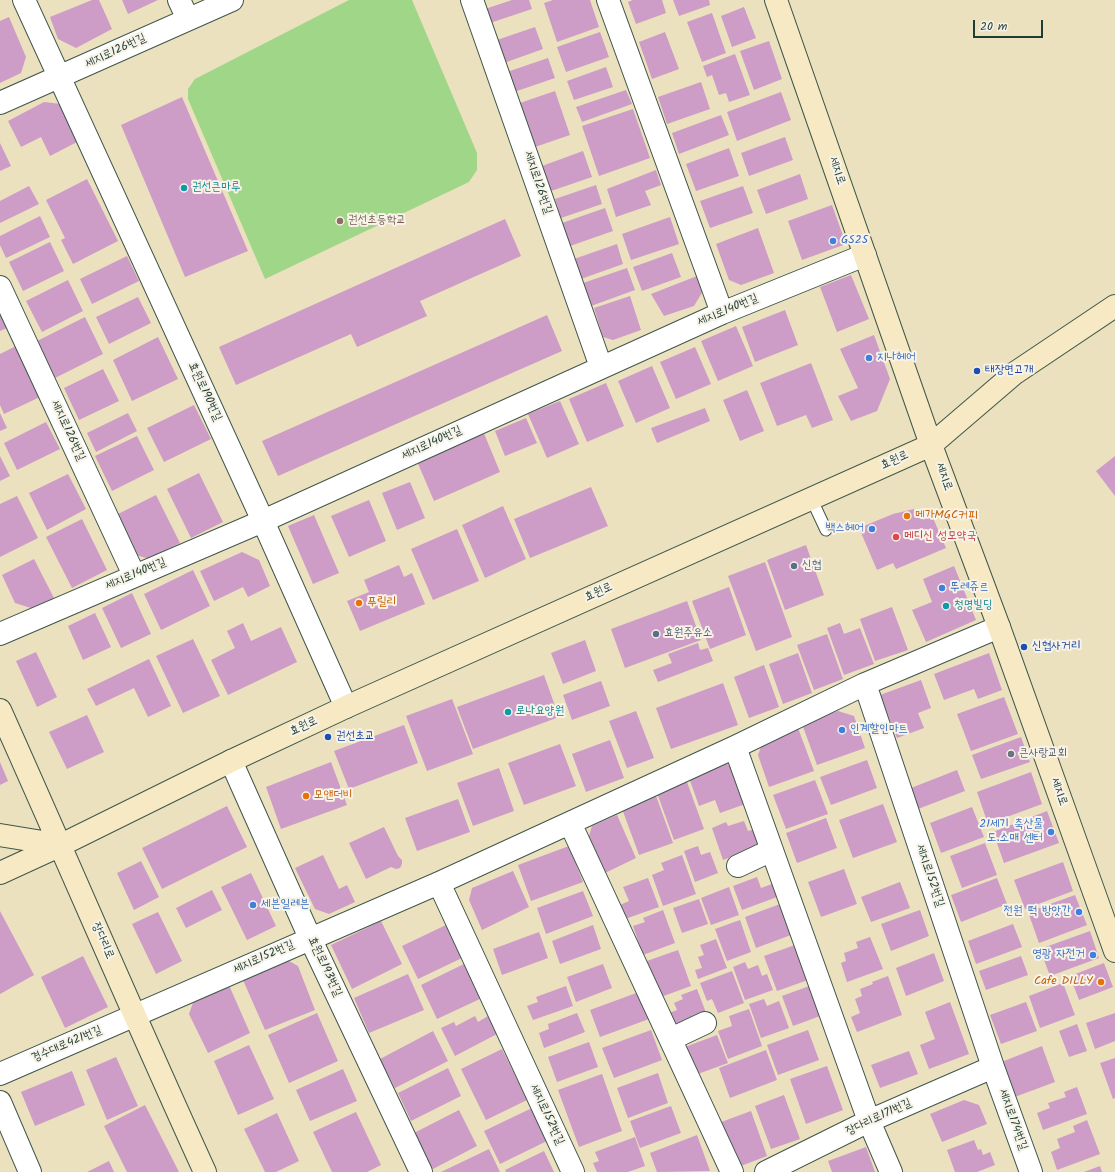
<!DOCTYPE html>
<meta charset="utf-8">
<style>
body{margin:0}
#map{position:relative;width:1115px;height:1172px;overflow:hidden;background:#ebe1bf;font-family:Kalam,sans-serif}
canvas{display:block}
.scale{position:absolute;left:973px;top:20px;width:70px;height:18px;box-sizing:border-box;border:2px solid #1f3d34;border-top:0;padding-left:5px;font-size:12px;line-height:14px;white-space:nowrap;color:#1f3d34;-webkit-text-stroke:3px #f7f3e8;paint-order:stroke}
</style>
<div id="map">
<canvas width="1115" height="1172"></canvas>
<div class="scale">20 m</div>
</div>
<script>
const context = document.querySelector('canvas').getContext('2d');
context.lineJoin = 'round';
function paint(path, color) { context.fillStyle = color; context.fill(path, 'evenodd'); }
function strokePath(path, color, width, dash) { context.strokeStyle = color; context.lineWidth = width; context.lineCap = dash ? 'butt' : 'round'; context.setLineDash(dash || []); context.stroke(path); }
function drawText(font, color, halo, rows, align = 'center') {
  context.font = font + ' Kalam,"Poor Story",sans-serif'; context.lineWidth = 4; context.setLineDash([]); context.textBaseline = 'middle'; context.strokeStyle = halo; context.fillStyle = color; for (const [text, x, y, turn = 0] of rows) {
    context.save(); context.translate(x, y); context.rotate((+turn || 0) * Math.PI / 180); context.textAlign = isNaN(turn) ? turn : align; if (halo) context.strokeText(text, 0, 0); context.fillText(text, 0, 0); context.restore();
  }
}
const green = new Path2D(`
 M349 0H412L477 153V170L469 182 265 279 188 99V89L195 79Z`);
const building = new Path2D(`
 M92 0H99L112 29 76 48 58 39 50 17Z
 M122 0H158L128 14Z
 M512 0H529L532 9 490 23 485 9Z
 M553 0H590L599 27 557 42 544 3Z
 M633 0H662L666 13 636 24 628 2Z
 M673 0H709L710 5 679 16Z
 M744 7 756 38 732 47 721 16Z
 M712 13 726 53 702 62 687 22Z
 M9 17 26 57 21 73 0 83V21Z
 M535 27 543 49 501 64 494 41Z
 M600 32 609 57 566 72 557 47Z
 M665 32 679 69 652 79 639 42Z
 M769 41 782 79 754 90 740 51Z
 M735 54 750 95 729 102 726 93 719 95 712 75 707 77 703 66Z
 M548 58 555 78 514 92 507 72Z
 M606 67 613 87 574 100 567 81Z
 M701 82 710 109 667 124 658 97Z
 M626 90 632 104 582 122 576 107Z
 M555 91 570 135 535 147 520 103Z
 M781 92 791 120 737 141 727 112Z
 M182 97 248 251 185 277 121 125Z
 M44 102 61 104 79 141 50 156 41 137 21 147 8 121Z
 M633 109 650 158 599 176 582 126Z
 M721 115 729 135 679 154 672 133Z
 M785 137 793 160 749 176 741 153Z
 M0 143 11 166 0 171Z
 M729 148 739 176 696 191 686 164Z
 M583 151 592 177 551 191 542 166Z
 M656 170 661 185 645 191 651 205 616 217 607 189Z
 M800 174 808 199 766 214 757 190Z
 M87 179 118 241 73 264 61 240 65 238 46 200Z
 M596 185 602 204 561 218 555 199Z
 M29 186 39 204 0 223V201Z
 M743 186 753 213 710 228 700 201Z
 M832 205 846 244 802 260 788 221Z
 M605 208 613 231 570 246 562 223Z
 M40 216 50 237 6 258 0 245V236Z
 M670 217 679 244 631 260 622 234Z
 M505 219 521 256 420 301 427 316 357 347 351 334 236 385 219 347Z
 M758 228 774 273 741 285 729 280 716 244Z
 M50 242 64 271 23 291 9 262Z
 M617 244 623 264 581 279 574 259Z
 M672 253 681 277 642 291 633 267Z
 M127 256 139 281 92 304 80 279Z
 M627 268 635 290 591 306 583 283Z
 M851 275 869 319 837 332 820 287Z
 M697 276 703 291 694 306 664 316 651 294Z
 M68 280 83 311 42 332 26 301Z
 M630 296 641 330 613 340 603 337 594 308Z
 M138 297 151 323 109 344 96 317Z
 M0 307 14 325 0 331Z
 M785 310 798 345 755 362 742 327Z
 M547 315 562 351 278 476 262 441Z
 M85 317 103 354 55 378 37 341Z
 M736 326 753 366 718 381 701 341Z
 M874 335 890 379 877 411 851 421 838 396 858 388 840 349Z
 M158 337 178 379 132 401 113 360Z
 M18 345 42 396 4 414 0 405V354Z
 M695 347 711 384 676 399 660 362Z
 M811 363 833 420 812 428 806 415 777 426 760 383Z
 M652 366 670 408 636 423 618 381Z
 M103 369 119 401 79 420 64 388Z
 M606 383 624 426 587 442 569 399Z
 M747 390 764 431 740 441 723 400Z
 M560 401 579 444 547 458 528 414Z
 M194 405 211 439 164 462 147 428Z
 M705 408 710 421 657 443 651 428Z
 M0 413 7 428 0 431Z
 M128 413 137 431 96 452 87 433Z
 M526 418 537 443 505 456 495 431Z
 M46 422 60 449 17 470 4 443Z
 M483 431 500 472 434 501 416 459Z
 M137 436 154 470 112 491 95 456Z
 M0 456 10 476 0 481Z
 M1115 456V496L1096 471Z
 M199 473 223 522 191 538 167 489Z
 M68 474 86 509 47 530 29 493Z
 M410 482 425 518 397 530 382 493Z
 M591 487 608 526 530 558 514 519Z
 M156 495 180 543 149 559 133 554 114 516Z
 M17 496 38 538 0 557V504Z
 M369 500 386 541 349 557 331 516Z
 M503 506 526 559 485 578 462 525Z
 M914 509 928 513 933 518 946 548 896 569 893 563 877 570 859 528 893 514Z
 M314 515 339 573 313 584 288 526Z
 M82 519 107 570 72 588 46 537Z
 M457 529 479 581 433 600 411 549Z
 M806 545 824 595 785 610 767 560Z
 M242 552 259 560 270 586 248 597 243 587 214 601 200 571Z
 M34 559 54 598 34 609 15 603 2 575Z
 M765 562 792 637 756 651 728 576Z
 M399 565 404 577 412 573 425 604 360 631 347 601 369 592 364 580Z
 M954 566 976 620 926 642 912 610 932 602 923 579Z
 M193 570 210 606 161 630 144 594Z
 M729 587 746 635 710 649 692 601Z
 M132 593 151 634 121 648 102 608Z
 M687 601 701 640 625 668 611 629Z
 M892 607 908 650 875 661 860 619Z
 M95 613 111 647 83 660 68 626Z
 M243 623 251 641 281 627 297 662 228 695 211 660 235 648 227 631Z
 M840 623 844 634 860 628 874 664 844 675 827 628Z
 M827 634 843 679 814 690 797 645Z
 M193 639 220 696 183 713 156 656Z
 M585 640 596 671 563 684 551 653Z
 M698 643 700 650 708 648 713 661 658 682 653 670 672 663 668 654Z
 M36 652 57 697 37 707 16 661Z
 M798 653 812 693 783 704 769 664Z
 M989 653 1002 690 978 699 974 689 944 700 934 674Z
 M149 659 171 706 148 717 134 688 96 706 87 689Z
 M764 665 779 707 749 718 734 677Z
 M544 675 559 717 473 749 457 707Z
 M921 680 931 708 918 713 924 728 897 738 880 695Z
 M601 681 610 706 572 720 563 695Z
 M723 683 738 725 671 749 656 708Z
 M1004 697 1018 734 971 751 957 714Z
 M452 699 473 754 427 771 406 716Z
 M636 711 654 758 627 768 609 721Z
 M838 711 854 716 865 748 817 765 802 724Z
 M87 715 104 752 67 769 49 732Z
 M404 725 418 763 349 789 334 751Z
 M798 728 814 771 769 787 758 755 763 741Z
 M1021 737 1030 762 981 779 972 755Z
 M610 740 624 778 586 792 572 754Z
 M560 744 576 786 524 805 508 763Z
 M867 760 877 788 831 805 820 777Z
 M0 762 8 781 0 785Z
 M331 762 347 805 281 829 266 787Z
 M722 762 738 769 751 802 720 813 715 800 699 806 688 775Z
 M499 768 514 811 473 826 457 783Z
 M957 770 965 791 918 809 911 788Z
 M1031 772 1042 804 988 824 977 792Z
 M815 780 828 814 786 829 773 795Z
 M687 782 704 829 674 840 657 793Z
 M655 793 673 843 639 855 621 806Z
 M458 799 470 832 417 851 405 818Z
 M883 804 897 842 853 858 839 820Z
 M227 806 247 847 162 889 142 848Z
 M972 807 984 837 941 853 930 823Z
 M1047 811 1059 843 1004 863 993 832Z
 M617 815 636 858 605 873 588 839 592 826Z
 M826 818 837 848 797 863 786 833Z
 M744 821 748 831 755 829 761 846 723 860 712 828 726 822 728 826Z
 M384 827 398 856 402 860V864L400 868 396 869 391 867 366 879 349 843Z
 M985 843 997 875 962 888 950 856Z
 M569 846 583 882 531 901 518 865Z
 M698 846 701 855 710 852 718 873 695 882 684 851Z
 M323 855 339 889 347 885 355 902 329 914 315 909 295 868Z
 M682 855 696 894 663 906 652 875 664 870 661 863Z
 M141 861 159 897 134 910 117 873Z
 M1063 862 1073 891 1025 909 1014 880Z
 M844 869 857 904 821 917 808 882Z
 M513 871 529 907 482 930 469 900 472 888Z
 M251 873 276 926 247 940 221 887Z
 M757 877 761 888 772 884 777 897 742 910 733 886Z
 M648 878 659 907 625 919 620 905 629 901 623 887Z
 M997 878 1007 904 961 922 951 895Z
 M900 882 910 908 871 922 861 897Z
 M729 887 739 915 711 925 701 898Z
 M212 890 222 910 186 928 176 908Z
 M583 891 593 916 546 934 537 908Z
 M1075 895 1087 925 1039 943 1028 912Z
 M699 899 708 924 682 933 673 908Z
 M780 904 791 935 756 948 745 917Z
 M663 910 675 943 643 955 633 926 645 922 643 918Z
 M920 910 929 936 891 951 881 924Z
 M0 911 34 975 0 994Z
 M158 912 182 961 156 974 132 924Z
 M740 920 751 952 727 961 715 929Z
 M381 921 402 964 352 989 331 945Z
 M1013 924 1022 947 976 964 968 941Z
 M446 925 462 958 418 979 402 946Z
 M593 925 601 949 560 964 552 941Z
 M1090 931 1099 958 1050 976 1040 949Z
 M539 932 548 958 502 975 493 949Z
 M870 937 883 969 847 982 841 963 846 961 844 953 858 948 856 942Z
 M716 939 727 968 698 979 695 970 702 968 698 957 704 955 700 945Z
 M795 945 808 980 777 991 764 956Z
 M678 950 691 986 658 998 644 962Z
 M934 953 944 981 906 996 896 968Z
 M278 955 298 966 315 1010 265 1030 239 971Z
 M83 956 108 1007 65 1028 41 977Z
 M1021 956 1028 975 986 990 979 971Z
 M745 962 748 969 758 965 762 976 767 974 773 990 745 1000 733 967Z
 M466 963 482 998 437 1019 421 985Z
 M1104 963 1113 987 1079 1000 1070 976Z
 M603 964 612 988 576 1002 567 977Z
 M732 971 744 1003 718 1013 712 999 707 1001 700 983Z
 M408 974 424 1010 369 1033 354 998Z
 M888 976 902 1015 857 1032 851 1017 860 1013 855 999 862 996 860 989 873 984 872 982Z
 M228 983 250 1033 208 1053 189 1014 195 997Z
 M1063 983 1075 1015 1040 1028 1029 996Z
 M812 985 823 1015 793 1026 782 996Z
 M566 986 573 1006 533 1020 527 1006 538 1002 536 997Z
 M697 989 708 1018 676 1030 669 1013 677 1010 674 1003 683 999 681 995Z
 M639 992 649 1019 600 1037 590 1010Z
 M764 999 767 1006 779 1001 789 1028 761 1038 749 1004Z
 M950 1002 969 1054 929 1069 920 1045 935 1039 925 1012Z
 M1026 1002 1037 1031 1001 1044 990 1015Z
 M749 1009 762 1046 728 1059 718 1031 732 1026 729 1016Z
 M317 1013 338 1061 289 1083 268 1035Z
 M577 1013 585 1032 544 1048 539 1033 549 1029 548 1024Z
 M1115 1013V1041L1095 1049 1086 1023Z
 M475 1016 478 1022 488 1016 497 1034 455 1056 441 1028 454 1022 456 1026Z
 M1077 1024 1087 1051 1069 1057 1059 1031Z
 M651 1030 662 1060 614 1078 602 1048Z
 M808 1030 819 1060 778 1075 767 1045Z
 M433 1031 448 1061 395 1088 380 1059Z
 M717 1035 728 1063 695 1075 685 1047Z
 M589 1042 598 1067 557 1082 548 1057Z
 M249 1045 274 1099 238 1115 214 1061Z
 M1042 1046 1055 1082 1012 1098 999 1063Z
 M502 1049 527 1100 486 1120 461 1069Z
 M766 1050 777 1080 730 1098 719 1068Z
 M909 1051 918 1074 880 1088 871 1065Z
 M116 1057 138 1106 107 1120 86 1070Z
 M1115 1058V1098L1113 1099 1100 1063Z
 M827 1066 843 1110 806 1124 790 1079Z
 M448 1068 461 1096 411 1121 398 1093Z
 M343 1069 357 1101 310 1121 296 1090Z
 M72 1071 85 1105 35 1126 21 1092Z
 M658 1073 668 1103 628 1118 617 1088Z
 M602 1074 622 1131 579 1147 558 1090Z
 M1077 1087 1087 1114 1043 1130 1037 1113 1050 1108 1048 1103 1066 1097 1064 1092Z
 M784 1095 800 1139 771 1149 755 1106Z
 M964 1100 979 1105 987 1124 942 1142 930 1114Z
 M145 1105 179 1172H127L104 1126Z
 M671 1106 681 1133 640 1148 630 1121Z
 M532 1108 547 1141 500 1164 484 1131Z
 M459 1110 477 1146 433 1169 414 1133Z
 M751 1111 767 1156 733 1169 716 1124Z
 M356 1112 381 1165 367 1172H332L313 1132Z
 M277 1113 299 1161 276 1172H265L244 1129Z
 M1087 1120 1100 1154 1057 1170 1051 1152 1060 1148 1057 1139 1075 1132 1073 1126Z
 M697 1135 710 1171 657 1172 650 1153Z
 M635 1137 645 1166 628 1172H597L593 1163 599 1161 595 1152Z
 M974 1140 978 1150 981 1149 983 1155 990 1152 995 1165 977 1172H955L947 1150Z
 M866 1147 875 1172H832L828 1161Z
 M489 1149 500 1172H441Z
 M544 1151 554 1172H506L505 1170Z
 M109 1161 114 1172H87Z
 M1100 1166 1102 1172H1084Z`);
const lane = new Path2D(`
 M811 498 826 530`);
const street = new Path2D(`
 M24 0 263 521 346 707
 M179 0 188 19
 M472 0 601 367
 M608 0 722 313
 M0 103 232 0
 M0 287 134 575
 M0 634 263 521 722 313 865 255
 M865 684 993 1067 1031 1172
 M735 747 869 1121 891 1172
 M231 761 310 938 421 1172
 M570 823 732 1172
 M738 866 772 850
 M439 883 573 1172
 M671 1039 705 1023
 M0 1074 439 883 735 747 865 684 999 627
 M0 1102 30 1172
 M766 1172 869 1121 993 1067`);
const secondary = new Path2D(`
 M776 0 931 445 999 627 1115 951
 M0 710C69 864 135 1019 205 1172
 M0 835 61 845
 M0 873 61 845 231 761 346 707 931 445 1015 373 1115 306`);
const markers = [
 [184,188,4,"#0f9aa8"],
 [340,221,4,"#8d6e63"],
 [833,241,4,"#3f7fe0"],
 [869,358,4,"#3f7fe0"],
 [977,371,4,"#1a4fb4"],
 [907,516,4,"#e8710a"],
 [872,529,4,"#3f7fe0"],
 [896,537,4,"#e0444e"],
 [794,566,4,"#5c6f8a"],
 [942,588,4,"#3f7fe0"],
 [359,603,4,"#e8710a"],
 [946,606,4,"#0f9aa8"],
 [656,634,4,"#5c6f8a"],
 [1024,647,4,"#1a4fb4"],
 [508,712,4,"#0f9aa8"],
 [842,730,4,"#3f7fe0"],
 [328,737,4,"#1a4fb4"],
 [1011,754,4,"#6b7280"],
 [306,796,4,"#e8710a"],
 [1051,832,4,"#3f7fe0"],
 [253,905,4,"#3f7fe0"],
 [1079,912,4,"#3f7fe0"],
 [1093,955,4,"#3f7fe0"],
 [1101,982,4,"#e8710a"]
];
const streetNames = [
 ["세지로126번길",116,52,-25],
 ["세지로",836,171,71],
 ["세지로126번길",537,183,71],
 ["세지로140번길",728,311,-23],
 ["효원로190번길",204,392,65],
 ["세지로126번길",67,431,65],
 ["세지로140번길",432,444,-25],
 ["효원로",895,461,-24],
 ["세지로",943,477,70],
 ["세지로140번길",136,575,-23],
 ["효원로",599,593,-24],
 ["효원로",304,727,-25],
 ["세지로",1058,792,70],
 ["세지로152번길",929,876,71],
 ["장다리로",102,941,67],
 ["세지로152번길",264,958,-24],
 ["효원로193번길",324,967,65],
 ["경수대로421번길",67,1045,-23],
 ["세지로152번길",546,1115,65],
 ["장다리로171번길",879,1118,-25],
 ["세지로174번길",1012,1120,70]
];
const cultureNames = [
 ["권선큰마루",192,188],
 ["청명빌딩",954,606],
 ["로나요양원",516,712]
];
const educationNames = [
 ["권선초등학교",348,221]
];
const shopNames = [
 ["GS25",841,241],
 ["지나헤어",877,358],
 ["백스헤어",864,529,"right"],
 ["뚜레쥬르",950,588],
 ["인계할인마트",850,730],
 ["21세기 축산물",1043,825,"right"],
 ["도.소매 센터",1043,839,"right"],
 ["세븐일레븐",261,905],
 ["전원 떡 방앗간",1071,912,"right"],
 ["영광 자전거",1085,955,"right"]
];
const transitNames = [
 ["태장면고개",985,371],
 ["신협사거리",1032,647],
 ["권선초교",336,737]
];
const foodNames = [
 ["메가MGC커피",915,516],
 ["푸릴리",367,603],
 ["모앤더비",314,796],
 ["Cafe DILLY",1093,982,"right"]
];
const healthNames = [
 ["메디신 성모약국",904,537]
];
const serviceNames = [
 ["신협",802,566],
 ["효원주유소",664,634]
];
const worshipNames = [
 ["큰사랑교회",1019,754]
];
paint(green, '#9fd687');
paint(building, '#cd9cc7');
strokePath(lane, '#3e5649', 13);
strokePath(street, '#3e5649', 24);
strokePath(secondary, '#3e5649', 24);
strokePath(lane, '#fff', 11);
strokePath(street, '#fff', 22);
strokePath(secondary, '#f7e9c3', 22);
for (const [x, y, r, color] of markers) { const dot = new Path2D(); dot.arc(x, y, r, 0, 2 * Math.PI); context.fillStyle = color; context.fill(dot); strokePath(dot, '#f7f3e8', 1.5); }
drawText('12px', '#1f3d34', '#f7f3e8', streetNames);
drawText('12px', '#0d838f', '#f7f3e8', cultureNames, 'left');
drawText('12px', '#785e54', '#f7f3e8', educationNames, 'left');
drawText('12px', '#366cbe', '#f7f3e8', shopNames, 'left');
drawText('12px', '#164399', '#f7f3e8', transitNames, 'left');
drawText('12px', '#c56008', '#f7f3e8', foodNames, 'left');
drawText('12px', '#be3a42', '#f7f3e8', healthNames, 'left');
drawText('12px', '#4e5e75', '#f7f3e8', serviceNames, 'left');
drawText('12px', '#5b616d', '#f7f3e8', worshipNames, 'left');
</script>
